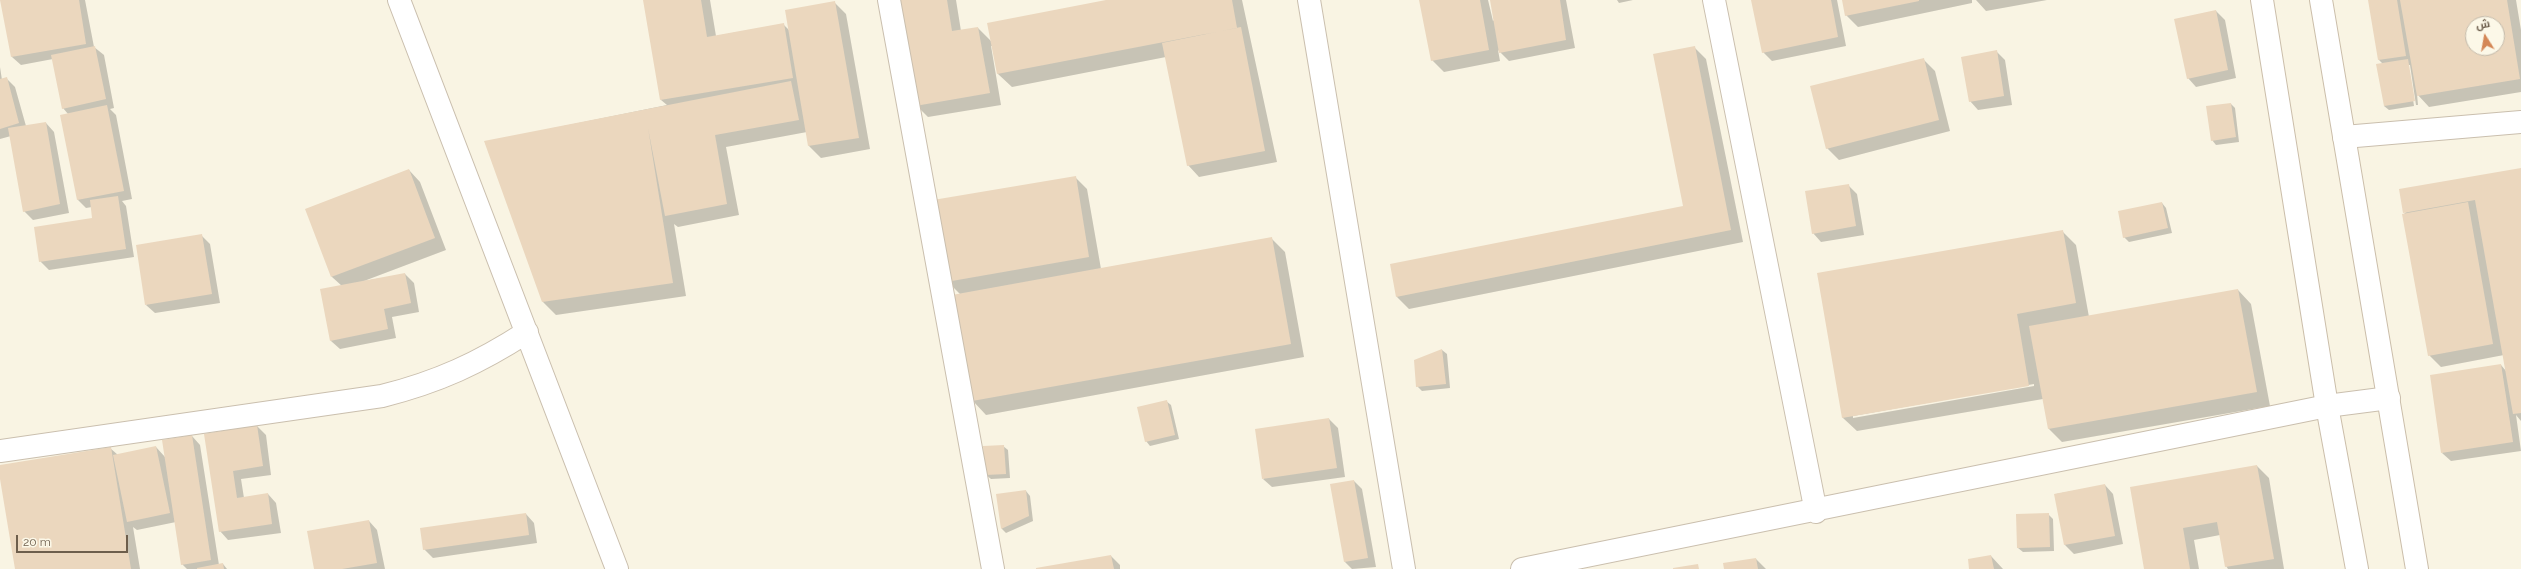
<!DOCTYPE html>
<meta charset="utf-8">
<style>
body{margin:0}
#map{position:relative;width:2521px;height:569px;overflow:hidden;background:#f9f4e3;font-family:Raleway,Cairo,sans-serif}
canvas{display:block}
.north{position:absolute;left:2465px;top:16px;width:40px;height:40px;box-sizing:border-box;background:#fcf8e8;border:1px solid #c3baaa;border-radius:50%;rotate:349deg;font-size:11px;font-weight:700;line-height:16px;text-align:center;color:#6d5e4c}
.north::after{content:'';display:block;margin:auto;width:14px;height:18px;background:#d48756;clip-path:polygon(50% 0,100% 100%,50% 72%,0 100%)}
.scale{position:absolute;left:16px;top:535px;width:112px;height:18px;box-sizing:border-box;border:2px solid #6d5e4c;border-top:0;padding-left:5px;font-size:12px;line-height:14px;white-space:nowrap;color:#6d5e4c;-webkit-text-stroke:3px #fcf8e8;paint-order:stroke}
</style>
<div id="map">
<canvas width="2521" height="569"></canvas>
<div class="north">ش</div>
<div class="scale">20 m</div>
</div>
<script>
const context = document.querySelector('canvas').getContext('2d');
context.lineJoin = 'round';
function paint(path, color) { context.fillStyle = color; context.fill(path, 'evenodd'); }
function strokePath(path, color, width, dash) { context.strokeStyle = color; context.lineWidth = width; context.lineCap = dash ? 'butt' : 'round'; context.setLineDash(dash || []); context.stroke(path); }
const shadow = new Path2D(`
 M1 0H85L94 47 104 55 114 108 110 109 116 115 132 199 122 201 126 206 134 257 49 270 40 261 94 219 92 207 86 208 78 200 68 114 63 108 53 59 21 65 12 57Z
 M644 0H710L716 36 783 24 789 30 834 2 846 14 870 149 821 158 809 146 807 132 726 147 739 215 678 227 674 224 686 296 556 315 543 302 485 142 667 105 661 100Z
 M899 0H956L961 31 978 28 992 42 1111 0H1242L1277 162 1199 177 1188 165 1166 57 1012 87 998 74 993 46H991L1001 105 928 117 916 105Z
 M1420 0H1488L1493 21 1494 20 1491 0H1566L1575 48 1509 61 1498 50 1500 61 1444 72 1432 60Z
 M1617 0H1633L1619 3Z
 M1752 0H1837L1846 46 1772 61 1763 52Z
 M1843 0H1972V3L1858 27 1846 15Z
 M1976 0H2047L1986 11Z
 M2372 0H2516L2521 30V92L2429 107 2417 94 2418 105H2416L2410 65H2408L2414 106 2389 110 2384 106 2383 64 2379 60ZM2473 24H2497V48H2473Z
 M2216 11 2225 20 2236 78 2196 87 2188 78Z
 M1694 47 1706 59 1743 242 1409 309 1397 297 1391 265 1684 207Z
 M1996 51 2005 60 2012 105 1978 110 1970 101Z
 M1923 59 1935 71 1950 131 1839 160 1827 148Z
 M0 67 2 80 7 79 15 87 26 126 46 123 54 132 69 213 33 220 24 211 11 136 0 139Z
 M2231 104 2235 108 2239 142 2216 145 2212 140Z
 M2521 169V421L2516 415 2521 451 2451 461 2442 453 2501 365 2506 371 2504 355 2441 367 2429 355 2406 215 2404 213Z
 M409 170 420 182 446 250 364 281 405 274 414 283 419 312 392 317 396 338 340 349 331 341 322 290 342 286 332 277 307 209Z
 M1075 177 1087 189 1101 269 1271 238 1285 252 1304 357 986 415 973 401 961 295 947 281Z
 M1848 185 1857 194 1864 235 1821 242 1813 233Z
 M2162 203 2166 208 2172 233 2129 242 2124 237Z
 M2063 232 2076 245 2089 317 2238 290 2251 304 2270 406 2062 442 2049 429 2043 399 1857 431 1843 418 1818 274ZM2034 384V386L1853 418V416Z
 M201 235 210 244 220 303 155 313 146 305Z
 M1442 350 1447 354 1450 388 1422 391 1417 386 1415 361Z
 M1166 401 1171 405 1179 439 1150 446 1146 441Z
 M1329 419 1338 428 1345 477 1272 487 1263 479Z
 M257 426 266 435 271 475 241 479 244 498 268 494 276 503 281 533 228 540 220 531 205 434Z
 M192 436 200 445 219 565 223 564 227 569H187L182 564 176 522 137 530 133 527 140 569H16L0 466 110 448 118 455 156 447 165 457Z
 M1003 446 1008 450 1010 478 991 479 986 475Z
 M2257 466 2269 478 2284 569H2228L2226 566 2220 535 2194 540 2199 569H2145L2131 488Z
 M1354 481 1362 489 1376 567 1352 569 1345 562Z
 M2105 485 2113 494 2123 544 2074 554 2065 545 2056 494Z
 M1026 491 1030 496 1033 521 1006 533 1002 529 997 495Z
 M526 514 534 523 537 543 433 558 424 549Z
 M2048 514 2053 519 2054 551 2023 552 2018 548Z
 M369 521 377 530 385 569H315Z
 M1111 556 1120 565V569H1037Z
 M1991 556 2003 569H1970Z
 M1756 559 1766 569H1725Z`);
const building = new Path2D(`
 M0 0H79L86 44 11 57Z
 M643 0H701L707 37 784 23 793 78 660 100Z
 M898 0H947L952 31 978 27 990 93 915 106Z
 M1106 0H1232L1237 28 997 74 987 23Z
 M1419 0H1480L1489 50 1431 61Z
 M1490 0H1560L1566 40 1499 53Z
 M1751 0H1831L1838 37 1762 53Z
 M1842 0H1919V1L1845 16Z
 M2368 0H2397L2406 56 2378 60Z
 M2400 0H2507L2520 79 2417 96ZM2473 24H2497V48H2473Z
 M835 1 859 138 808 146 785 10Z
 M2216 10 2228 70 2187 79 2174 19Z
 M1241 27 1265 151 1187 166 1162 43Z
 M95 46 106 99 62 109 51 55Z
 M1695 46 1731 230 1396 297 1390 264 1683 206 1653 54Z
 M1997 50 2004 96 1969 102 1961 57Z
 M1924 58 1939 120 1826 149 1810 86Z
 M2408 59 2415 101 2384 106 2376 64Z
 M7 77 19 123 0 129V79Z
 M791 81 799 120 715 135 727 204 665 216 648 128 673 283 542 302 484 141Z
 M2231 103 2236 137 2211 141 2206 106Z
 M107 105 124 191 77 200 60 115Z
 M46 122 60 204 23 212 8 128Z
 M2521 168V413L2513 414 2475 200 2403 213 2399 189Z
 M409 169 435 238 331 277 305 209Z
 M1076 176 1089 257 946 282 933 200Z
 M1849 184 1856 226 1812 234 1805 191Z
 M118 196 126 249 39 262 34 227 92 218 90 200Z
 M2162 202 2168 228 2123 238 2118 211Z
 M2468 202 2493 344 2428 356 2402 214Z
 M2063 230 2076 303 2017 314 2029 386 1842 418 1817 273Z
 M202 234 212 294 145 305 136 245Z
 M1272 237 1291 344 972 401 952 295Z
 M405 273 411 303 384 309 388 329 330 341 320 289Z
 M2238 289 2257 392 2048 429 2029 326Z
 M1442 349 1446 384 1416 387 1414 360Z
 M2501 364 2513 442 2441 453 2430 375Z
 M1167 400 1175 435 1145 442 1137 407Z
 M1329 418 1337 468 1262 479 1255 429Z
 M257 425 263 466 233 471 237 498 268 493 272 524 219 532 204 434Z
 M192 435 211 560 181 565 162 440Z
 M1004 445 1006 474 985 475 983 446Z
 M156 446 170 513 127 522 113 455Z
 M111 447 131 569H15L0 479V465Z
 M2257 465 2274 559 2225 567 2217 522 2183 528 2190 569H2144L2130 487Z
 M1354 480 1368 558 1344 562 1330 484Z
 M2105 484 2115 536 2064 545 2054 494Z
 M1026 490 1029 516 1001 529 996 494Z
 M526 513 529 535 423 550 420 528Z
 M2049 513 2050 547 2017 548 2016 514Z
 M369 520 377 563 342 569H314L307 531Z
 M1111 555 1114 569H1036V568Z
 M1991 555 1994 569H1969L1968 559Z
 M1756 558 1758 569H1724L1723 563Z
 M223 563 224 569H197V568Z
 M1698 564 1699 569H1673V568Z`);
const street = new Path2D(`
 M399 0 617 569
 M889 0 993 569
 M1309 0 1404 569
 M1714 0 1816 512
 M2344 137 2521 122
 M0 451 382 396C438 382 479 363 527 332
 M1522 569 2327 406 2389 398`);
const secondary = new Path2D(`
 M2262 0 2327 406 2357 569
 M2321 0 2417 569`);
paint(shadow, '#0003');
paint(building, '#ebd7be');
strokePath(street, '#cabfae', 24);
strokePath(secondary, '#cbbeaa', 24);
strokePath(street, '#fff', 22);
strokePath(secondary, '#fff', 22);
</script>
